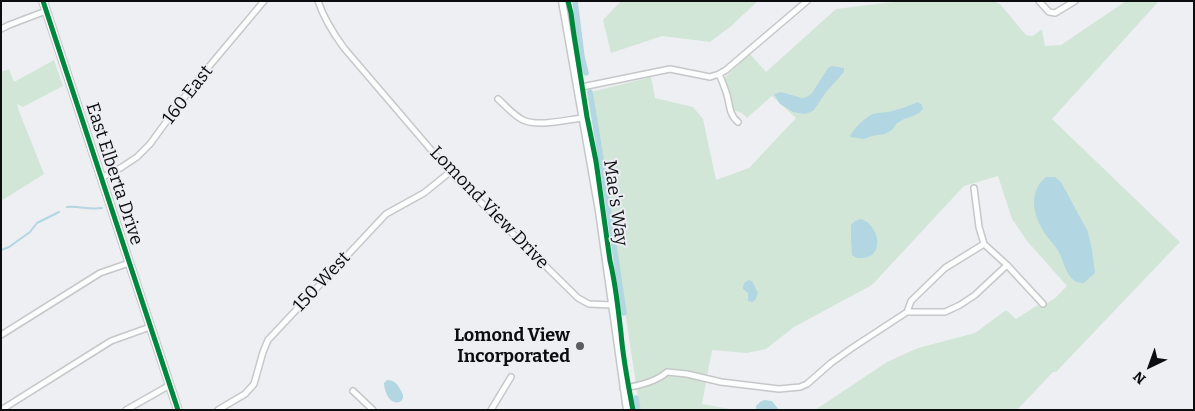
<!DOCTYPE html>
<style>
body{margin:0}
#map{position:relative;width:1195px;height:411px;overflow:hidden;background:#eeeff2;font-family:Bitter,serif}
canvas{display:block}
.frame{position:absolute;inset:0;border:2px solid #0c0d0f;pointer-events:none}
.north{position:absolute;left:1125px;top:341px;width:50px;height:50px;-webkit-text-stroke:4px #eceef4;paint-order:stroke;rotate:222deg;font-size:14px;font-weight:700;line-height:20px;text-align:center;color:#0c0d0f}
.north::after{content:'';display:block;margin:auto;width:18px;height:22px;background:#0c0d0f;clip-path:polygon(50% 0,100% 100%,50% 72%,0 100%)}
</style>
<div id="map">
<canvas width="1195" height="411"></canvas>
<div class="frame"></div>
<div class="north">N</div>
</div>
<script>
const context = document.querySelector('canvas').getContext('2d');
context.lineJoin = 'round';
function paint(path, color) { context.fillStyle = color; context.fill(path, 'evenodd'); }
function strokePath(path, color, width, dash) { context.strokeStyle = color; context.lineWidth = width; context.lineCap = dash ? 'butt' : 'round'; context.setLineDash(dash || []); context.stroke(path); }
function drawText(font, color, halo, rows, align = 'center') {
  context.font = font + ' Bitter,serif'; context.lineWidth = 4; context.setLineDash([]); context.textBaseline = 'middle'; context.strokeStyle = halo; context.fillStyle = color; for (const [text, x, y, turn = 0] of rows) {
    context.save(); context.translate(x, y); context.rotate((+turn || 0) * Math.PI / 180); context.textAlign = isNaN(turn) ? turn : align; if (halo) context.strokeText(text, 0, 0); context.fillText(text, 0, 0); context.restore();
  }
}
const green = new Path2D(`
 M621 1H758L730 27 710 42 662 36 611 53 603 20Z
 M901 1H993L1000 4 1026 35 1033 36 1042 29 1045 46 1061 45 1126 1H1159L1052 119 1180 242 1056 372H1053L1017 410H815L887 362 918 348 975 333 1006 310 1016 319 1038 305 1041 307 1055 298 1067 286 1027 241 1012 219 998 176 964 186 872 285 794 327 766 349 747 353 712 350 702 404 736 410H640L622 292 587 93 651 77 655 98 693 107 703 119 716 180 749 168 796 118 772 96 747 118 742 113 733 110 729 89 724 78 750 54 766 72 836 9Z
 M54 60 63 86 23 107 17 104 19 111 44 174 1 201V72L9 69 14 82Z`);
const water = new Path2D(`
 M832 66 844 68V72L826 92 813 111 805 114 793 112 780 104 774 94 781 92 802 98 807 97 812 93 828 68Z
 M918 102 922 105 923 109 919 113 913 116 904 119 897 123 892 130 885 134 872 136 864 139 851 137 850 136C853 129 866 117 873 114 879 112 886 113 892 111 901 109 910 105 918 102Z
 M1046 177H1055L1061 182 1088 232 1092 250 1095 273 1084 283C1066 284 1065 261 1057 249 1052 242 1045 235 1041 227 1032 210 1030 190 1046 177Z
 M861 219C874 223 884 244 872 255 867 258 862 258 857 258L852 255 851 239V225L855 221Z
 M749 280 752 281 758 293 755 300 752 302 748 301V293L743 289C743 284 745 281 749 280Z
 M387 380C393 380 397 383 400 389 401 391 403 393 403 396 404 402 396 404 392 401 387 398 384 388 384 383Z
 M764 400 772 401 779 410H756V406L760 402Z`);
const stream = new Path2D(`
 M67 207C80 206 89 210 102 208
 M1 250 9 247 30 232 37 223 59 212`);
const canal = new Path2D(`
 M575 1 582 57 586 73
 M590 92 602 165 624 313
 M636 398 638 410`);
const minor = new Path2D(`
 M318 1C324 19 333 33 344 48L450 172 578 298 589 304 612 305
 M1039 1 1049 12 1055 13 1075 1
 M1 29 9 25 46 11
 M719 74C722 81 725 88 727 95 730 105 729 115 738 122
 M577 88 670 69 710 77 719 74 726 70 807 1
 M498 99C506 106 513 115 523 120 538 127 565 120 582 118
 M101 178 122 167 137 157 150 144 191 88 264 1
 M974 188 979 227 984 244 1007 265 1043 304
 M907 312 911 301 945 268 984 244
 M1 335 100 273 129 263
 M623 388C638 386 656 382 667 372L687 374 721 382 779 389 800 387 807 384 831 363 852 348 907 312H945L960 305 975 295 1007 265
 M353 391 373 410
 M1 410 111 341 150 327
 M126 410 170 385
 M218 410 245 394 254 384 263 352 268 340 386 214 424 193 450 172
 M491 410 511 377`);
const tertiary = new Path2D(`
 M562 1 599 211 627 410`);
const secondary = new Path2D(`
 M43 1 178 410`);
const cycleway = new Path2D(`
 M43 1 178 410
 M568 1 571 13 574 35 587 117 596 161 610 261C616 285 618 309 621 333 623 359 628 384 633 410`);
const markers = [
 [580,346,5,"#5b5c5e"]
];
const streetNames = [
 ["160 East",188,95,-52],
 ["East Elberta Drive",114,174,72],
 ["Mae's Way",615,203,82],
 ["Lomond View Drive",489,208,46],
 ["150 West",322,282,-47]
];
const poiNames = [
 ["Lomond View",570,336],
 ["Incorporated",570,357]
];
paint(green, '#d2e6d8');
paint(water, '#b2d6e2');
strokePath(stream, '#b2d6e2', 2);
strokePath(canal, '#b2d6e2', 5.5);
strokePath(minor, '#c6c7c9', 8);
strokePath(tertiary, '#c6c7c9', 9);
strokePath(secondary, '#c6c7c9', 10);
strokePath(minor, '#fcfdfd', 5);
strokePath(tertiary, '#fcfdfd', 6);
strokePath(secondary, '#fcfdfd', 8);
strokePath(cycleway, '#00873e', 5);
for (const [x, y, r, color] of markers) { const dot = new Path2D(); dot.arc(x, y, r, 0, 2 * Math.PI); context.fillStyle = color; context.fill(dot); strokePath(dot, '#eceef4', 2); }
drawText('18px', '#0c0d0f', '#eceef4', streetNames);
drawText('bold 18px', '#0c0d0f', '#eceef4', poiNames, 'right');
</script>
